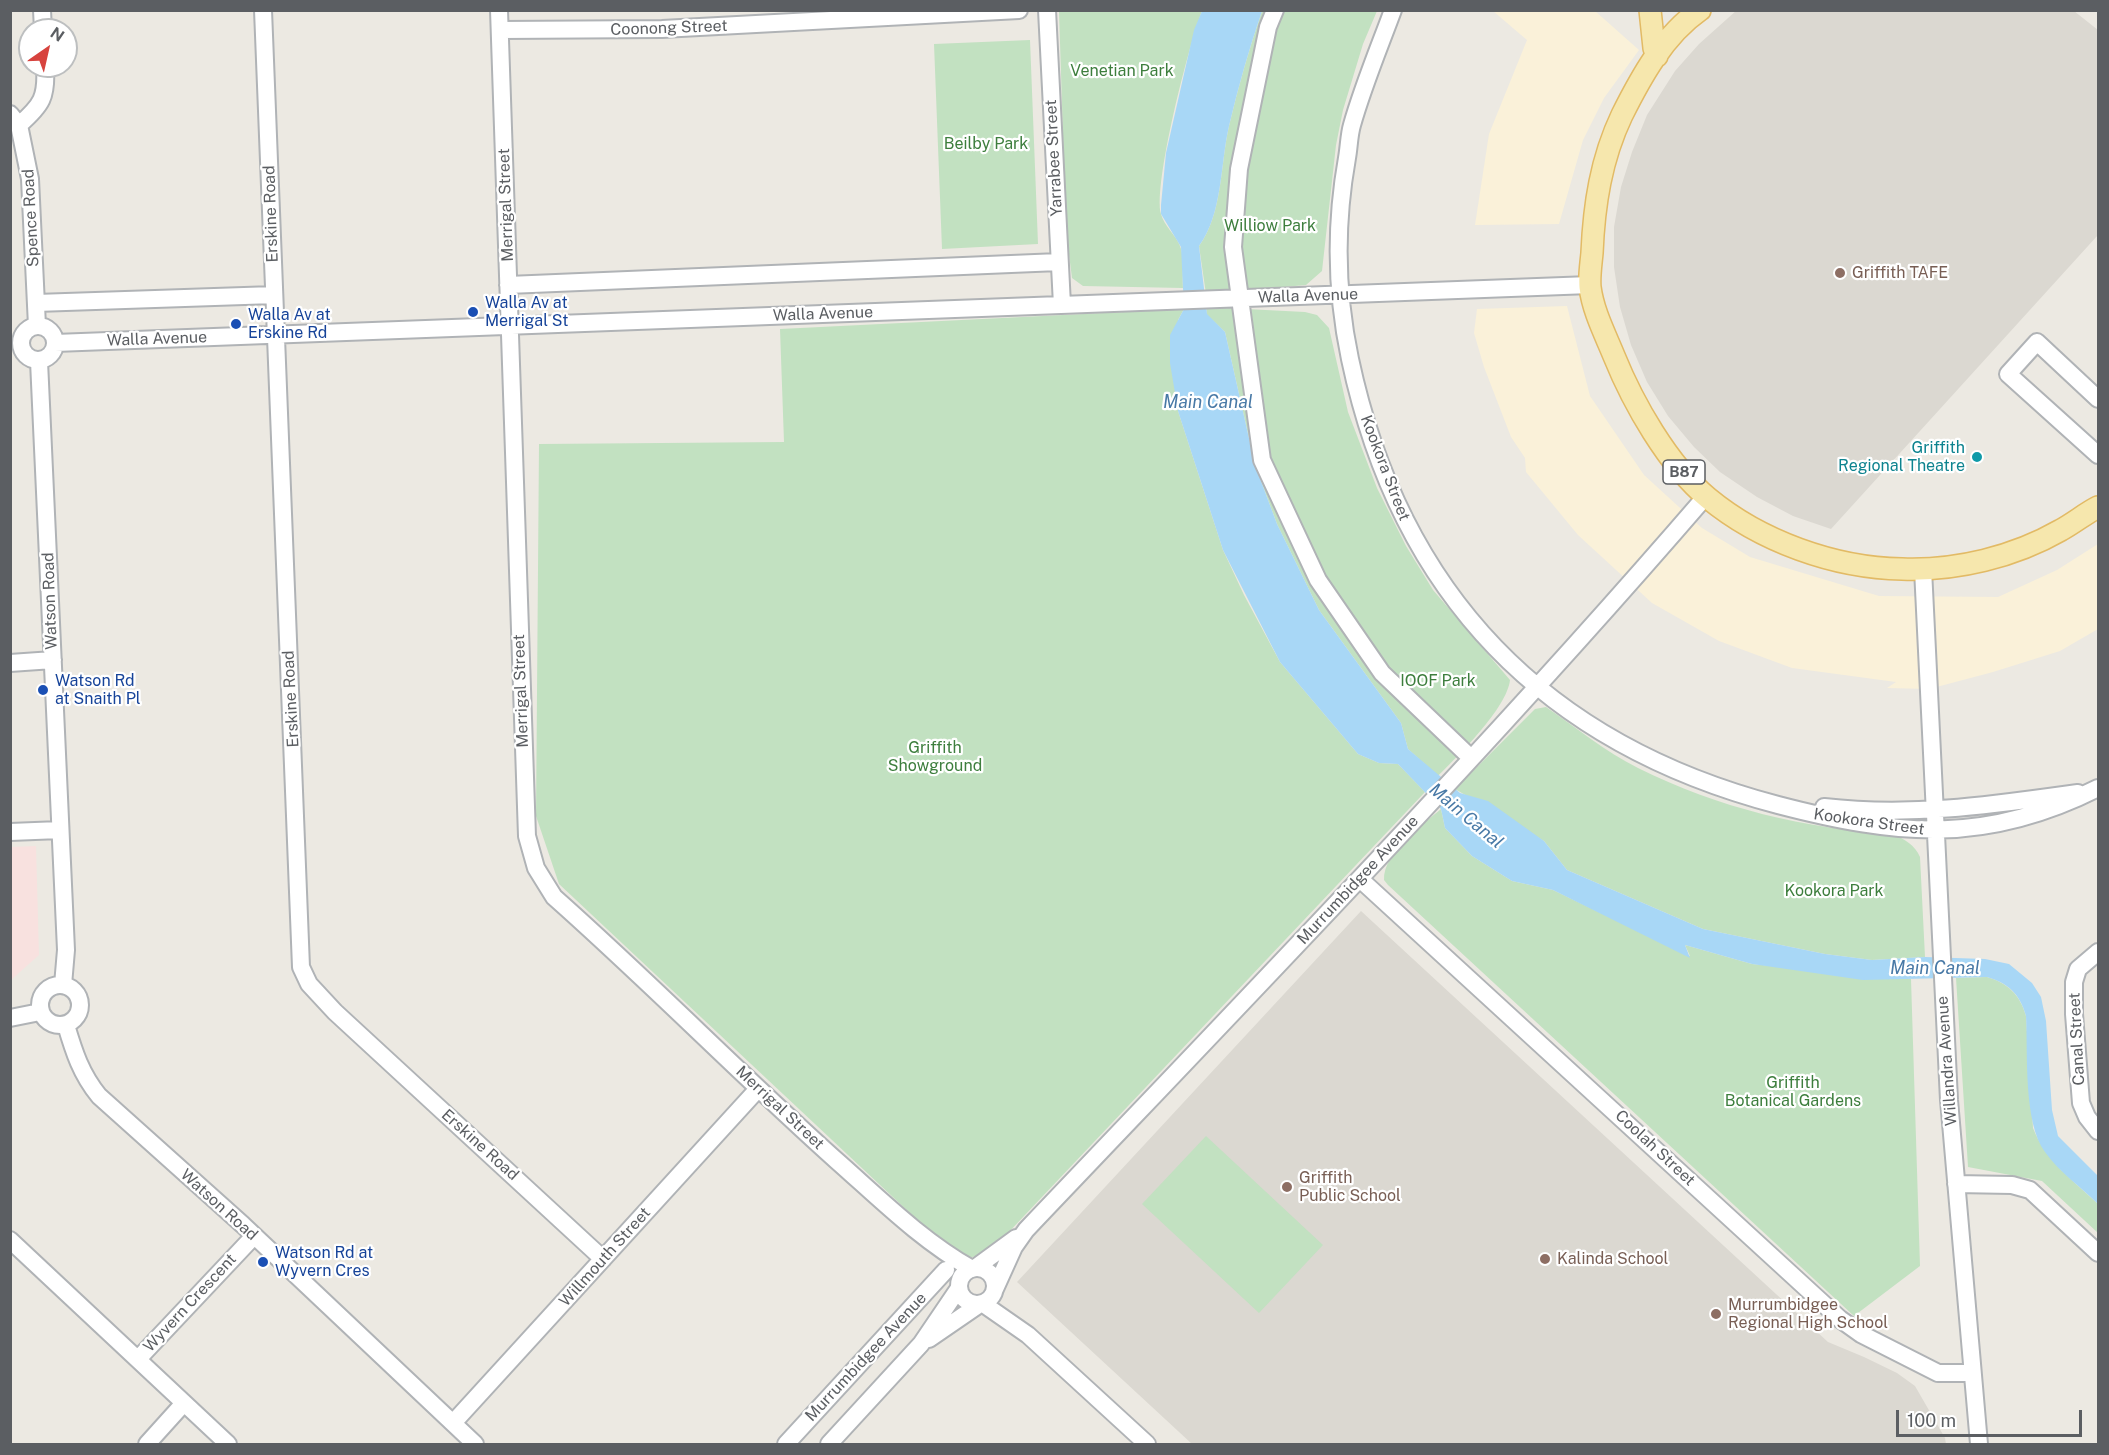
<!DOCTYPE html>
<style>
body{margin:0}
#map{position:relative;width:2109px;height:1455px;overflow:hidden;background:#ece9e2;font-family:"Public Sans",sans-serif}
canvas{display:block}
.frame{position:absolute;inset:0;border:12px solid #5b5e62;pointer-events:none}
.north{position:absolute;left:18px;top:18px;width:60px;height:60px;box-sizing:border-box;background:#fff;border:2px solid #bdbfc0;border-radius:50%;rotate:34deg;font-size:16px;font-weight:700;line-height:24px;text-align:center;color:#5b5e62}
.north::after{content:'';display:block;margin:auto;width:21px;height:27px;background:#d7433e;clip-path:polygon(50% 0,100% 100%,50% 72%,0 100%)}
.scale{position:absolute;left:1896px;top:1410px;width:186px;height:27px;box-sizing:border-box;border:3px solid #5b5e62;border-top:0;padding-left:8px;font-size:18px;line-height:21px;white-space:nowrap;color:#5b5e62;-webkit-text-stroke:4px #fff;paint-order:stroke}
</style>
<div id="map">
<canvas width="2109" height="1455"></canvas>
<div class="frame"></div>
<div class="north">N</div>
<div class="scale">100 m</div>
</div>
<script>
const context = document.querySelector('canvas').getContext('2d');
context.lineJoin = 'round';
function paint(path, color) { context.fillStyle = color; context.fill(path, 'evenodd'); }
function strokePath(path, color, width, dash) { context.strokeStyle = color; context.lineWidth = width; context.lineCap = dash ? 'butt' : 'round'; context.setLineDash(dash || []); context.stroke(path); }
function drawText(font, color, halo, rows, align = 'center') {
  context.font = font + ' "Public Sans",sans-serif'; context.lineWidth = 4.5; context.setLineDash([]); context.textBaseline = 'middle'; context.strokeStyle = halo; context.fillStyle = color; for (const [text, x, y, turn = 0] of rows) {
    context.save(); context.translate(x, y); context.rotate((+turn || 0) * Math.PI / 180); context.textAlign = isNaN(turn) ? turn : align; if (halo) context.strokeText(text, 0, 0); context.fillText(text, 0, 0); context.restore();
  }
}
const commercial = new Path2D(`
 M1493 11H1595L1639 50 1604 98 1583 140 1559 224 1475 225 1489 134 1527 40Z
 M1567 306 1590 396 1644 475 1702 528 1750 557 1879 596 1998 597 2057 570 2098 544V629L2060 651 1993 672 1929 689 1887 688 1896 682 1792 668 1719 641 1652 603 1578 535 1526 472 1525 458 1511 437 1484 367 1474 333 1477 309Z`);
const education = new Path2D(`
 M1737 10 2074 11 2098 30V235L1831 529 1793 516 1757 497 1720 472 1694 447 1668 416 1647 382 1631 345 1620 307 1614 267V227L1621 187 1632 152 1647 115 1675 71 1699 44Z
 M1361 911 1828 1342 1864 1357 1897 1373 1915 1386 1945 1438 1946 1444H1192L1017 1282Z`);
const medical = new Path2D(`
 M36 846 39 955 11 980V847Z`);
const green = new Path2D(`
 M1059 11H1202C1189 44 1153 184 1161 214 1164 226 1176 235 1180 246 1185 257 1182 275 1183 288L1083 286 1072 278 1066 231Z
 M1262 11H1377L1363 44 1343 110 1336 145 1322 271 1306 285 1206 294 1199 246C1223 213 1220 165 1229 126 1238 87 1249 49 1262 11Z
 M1030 40 1038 244 942 249 934 44Z
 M1206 307 1305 312 1317 315 1329 328 1348 412 1377 488 1406 546 1433 590 1510 680C1507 708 1458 756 1438 776L1408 749 1401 723 1319 610 1277 524 1255 465 1225 332 1207 315Z
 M1184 309 1178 320V411L1223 550 1244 595 1280 662 1358 754 1379 763 1398 764 1425 792 989 1253 960 1260 559 884 536 816 539 444 784 442 780 329Z
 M1546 707C1577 728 1604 751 1638 768 1718 808 1806 829 1894 834 1905 840 1915 845 1920 857L1925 957 1872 960 1825 954 1703 929 1567 870 1544 841 1455 789 1535 709Z
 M1441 809 1445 828 1472 856 1512 881 1553 890 1690 956 1685 945 1752 964 1911 979 1920 1266 1854 1316 1388 885 1384 880C1383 853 1422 825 1441 809Z
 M1987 977C2008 983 2020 995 2026 1016L2033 1128C2045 1160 2074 1181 2098 1204V1233L2042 1181 1968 1167 1956 978Z
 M1206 1136 1323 1245 1259 1313 1142 1204Z`);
const water = new Path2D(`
 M1202 11H1262C1249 49 1238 87 1229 126 1220 165 1223 213 1199 246L1207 314 1225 332 1255 465 1277 524 1319 610 1401 723 1408 749 1460 793 1488 801 1544 841 1567 870 1703 929 1825 954 1872 960 1925 957 1985 959 2009 964 2032 983 2041 997 2046 1021 2052 1110 2058 1136 2098 1176V1204C2081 1187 2059 1172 2045 1152 2023 1123 2028 1052 2026 1016 2020 994 2008 983 1987 977L1863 980 1752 964 1685 945 1690 958 1553 890 1512 881 1472 856 1445 828 1441 809 1398 764 1379 763 1358 754 1280 662 1223 550 1178 411 1170 363V335L1184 309 1181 247 1161 214V205L1166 153 1194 30Z`);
const minor = new Path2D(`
 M42 10 43 30
 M263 10 301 967 309 984 335 1012 603 1259
 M499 10 527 836 536 868 554 897C651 983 741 1075 837 1161 880 1199 922 1241 972 1269
 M1047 10 1062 305
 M1275 10 1268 27 1239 169 1233 247 1262 460 1318 580 1382 673 1471 758
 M1393 10C1379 48 1363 86 1352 125 1349 135 1349 147 1347 158 1335 225 1336 293 1350 359 1400 595 1545 744 1778 805 1897 836 1985 845 2098 788
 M500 30 662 29 1019 10
 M10 114 19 125 30 179 37 326
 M19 125C42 105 47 97 45 66
 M508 285 1059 262
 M36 303 274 295
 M21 343a17 17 0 1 1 34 0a17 17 0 1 1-34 0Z
 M55 343 1590 285
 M39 361 66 950 63 985
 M2098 399 2037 342 2008 374 2098 455
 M1923 569 1949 1100 1979 1444
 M10 663 53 660
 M1824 807C1912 817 1992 805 2078 793
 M10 832 60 830
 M1361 880 1840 1319 1861 1334 1938 1373H1972
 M2098 952 2078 969 2074 982V1014L2081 1103 2087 1117 2098 1131
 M40 1005a20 20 0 1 1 40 0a20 20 0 1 1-40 0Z
 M10 1018 40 1012
 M66 1025C74 1052 81 1074 99 1096L243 1225 475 1444
 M1956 1184 2012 1185 2030 1190 2098 1253
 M10 1240 228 1444
 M975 1268 1016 1238
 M959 1286a18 18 0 1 1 36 0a18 18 0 1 1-36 0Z
 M995 1289 1014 1247 1026 1230C1256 988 1488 749 1706 496
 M982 1303 1028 1335 1147 1444
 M929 1339 980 1304
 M138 1359 254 1236
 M453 1423 757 1090
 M147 1444 184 1403
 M786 1444 946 1270
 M829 1444 921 1344 959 1288`);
const major = new Path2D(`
 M1650 10 1654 48 1657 56
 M1700 10C1664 35 1641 77 1622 115 1601 159 1594 205 1592 253 1591 264 1589 276 1590 287 1593 311 1605 334 1614 356 1633 403 1668 465 1708 498 1760 541 1834 568 1902 569 1956 571 2014 557 2061 530 2074 523 2086 513 2098 507`);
const markers = [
 [1840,273,6,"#8d6e63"],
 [473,312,6,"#1a4fb4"],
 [236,324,6,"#1a4fb4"],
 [1977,457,6,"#0f9aa8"],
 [43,690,6,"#1a4fb4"],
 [1287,1187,6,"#8d6e63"],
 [1545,1259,6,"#8d6e63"],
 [263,1262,6,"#1a4fb4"],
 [1716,1314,6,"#8d6e63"]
];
const shields = [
 [1684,472,42]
];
const shieldNames = [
 ["B87",1684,472]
];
const streetNames = [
 ["Coonong Street",669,28,-2],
 ["Yarrabee Street",1054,158,-93],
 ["Merrigal Street",506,205,-92],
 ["Erskine Road",271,214,-92],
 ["Spence Road",31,218,-93],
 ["Walla Avenue",1308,296,-2],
 ["Walla Avenue",823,314,-2],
 ["Walla Avenue",157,339,-2],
 ["Kookora Street",1385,468,69],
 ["Watson Road",50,601,-92],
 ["Merrigal Street",521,691,-92],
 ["Erskine Road",291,699,-93],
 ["Kookora Street",1869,822,8],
 ["Murrumbidgee Avenue",1358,880,-47],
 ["Canal Street",2077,1039,-93],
 ["Willandra Avenue",1947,1061,-94],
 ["Merrigal Street",780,1108,43],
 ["Erskine Road",480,1145,42],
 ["Coolah Street",1655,1148,43],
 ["Watson Road",219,1205,42],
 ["Willmouth Street",605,1257,-48],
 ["Wyvern Crescent",190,1303,-47],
 ["Murrumbidgee Avenue",866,1357,-47]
];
const parkNames = [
 ["Venetian Park",1122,71],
 ["Beilby Park",986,144],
 ["Williow Park",1270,226],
 ["IOOF Park",1438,681],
 ["Griffith",935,748],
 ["Showground",935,766],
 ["Kookora Park",1834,891],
 ["Griffith",1793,1083],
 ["Botanical Gardens",1793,1101]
];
const educationNames = [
 ["Griffith TAFE",1852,273],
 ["Griffith",1299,1178],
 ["Public School",1299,1196],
 ["Kalinda School",1557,1259],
 ["Murrumbidgee",1728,1305],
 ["Regional High School",1728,1323]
];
const transitNames = [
 ["Walla Av at",485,303],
 ["Merrigal St",485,321],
 ["Walla Av at",248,315],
 ["Erskine Rd",248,333],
 ["Watson Rd",55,681],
 ["at Snaith Pl",55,699],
 ["Watson Rd at",275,1253],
 ["Wyvern Cres",275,1271]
];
const cultureNames = [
 ["Griffith",1965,448],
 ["Regional Theatre",1965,466]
];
const waterNames = [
 ["Main Canal",1208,402],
 ["Main Canal",1466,816,40],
 ["Main Canal",1935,968]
];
paint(commercial, '#faf1d9');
paint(education, '#dbd8d1');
paint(medical, '#f8e1df');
paint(green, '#c2e1c1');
paint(water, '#a8d7f6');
strokePath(minor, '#b0b3b6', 20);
strokePath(major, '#e2ba65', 24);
strokePath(minor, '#fff', 16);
strokePath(major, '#f6e7ad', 21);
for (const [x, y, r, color] of markers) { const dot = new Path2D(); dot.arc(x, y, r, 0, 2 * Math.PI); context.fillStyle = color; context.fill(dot); strokePath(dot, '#fff', 2); }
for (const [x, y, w] of shields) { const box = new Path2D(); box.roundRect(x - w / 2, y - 12, w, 24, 4.5); context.fillStyle = '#fff'; context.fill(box); strokePath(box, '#5b5e62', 1.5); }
drawText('bold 15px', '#5b5e62', null, shieldNames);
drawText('16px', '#5b5e62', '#fff', streetNames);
drawText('16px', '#3d7e3d', '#fff', parkNames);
drawText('16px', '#785e54', '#fff', educationNames, 'left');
drawText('16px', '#164399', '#fff', transitNames, 'left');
drawText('16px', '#0d838f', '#fff', cultureNames, 'right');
drawText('italic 18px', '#4879a6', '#fff', waterNames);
</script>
